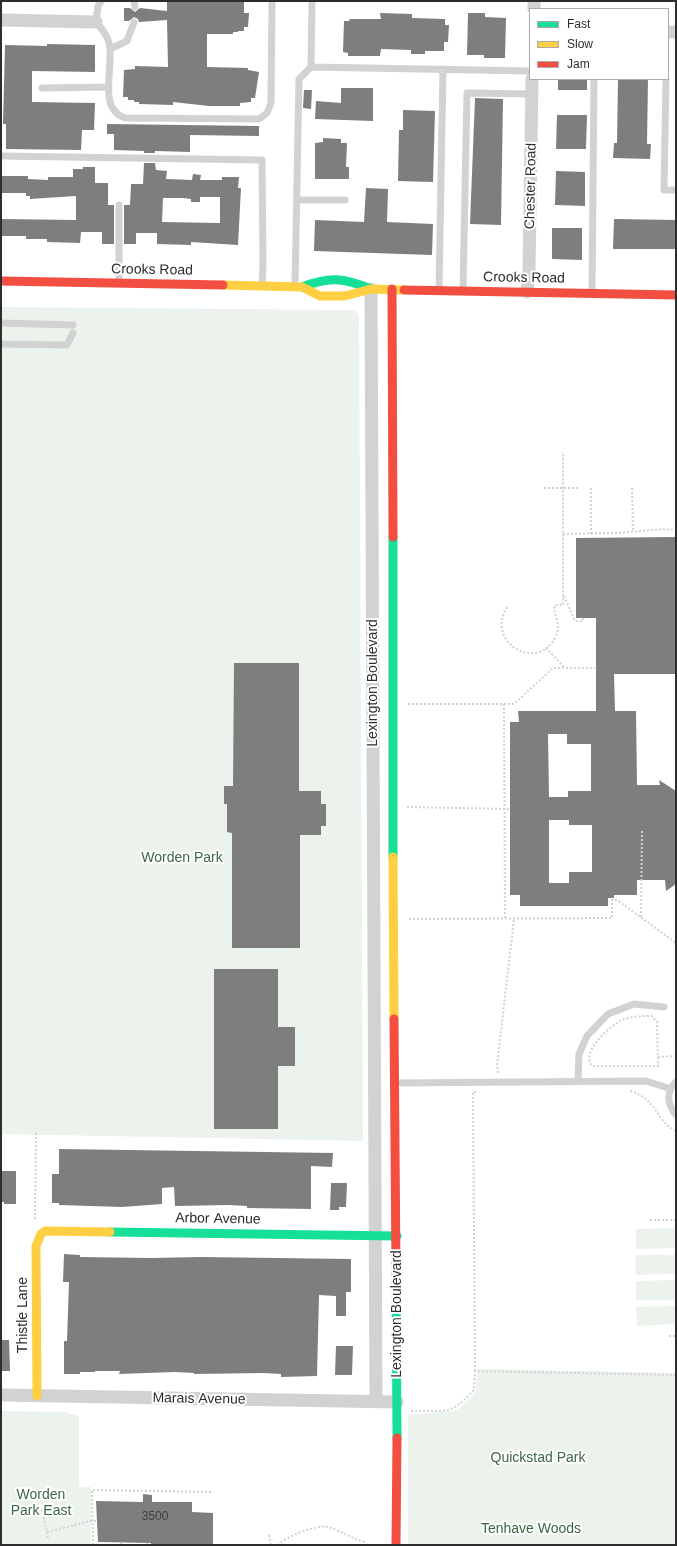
<!DOCTYPE html>
<style>
body{margin:0}
#map{position:relative;width:677px;height:1546px;overflow:hidden;background:#fff;font-family:Arial,sans-serif}
canvas{display:block}
.frame{position:absolute;inset:0;border:2px solid #2d2d2d;pointer-events:none}
.legend{position:absolute;left:529px;top:8px;width:140px;height:72px;box-sizing:border-box;background:#fff;border:1px solid #ababab;margin:0;padding:5px 7px;list-style:none;font-size:12px;color:#2d2d2d}
.legend li{display:flex;align-items:center;gap:8px;height:20px}
.legend b{width:20px;border:1px solid #ababab}
</style>
<div id="map">
<canvas width="677" height="1546"></canvas>
<div class="frame"></div>
<ul class="legend">
<li><b style="height:5px;background:#16e098"></b>Fast</li>
<li><b style="height:5px;background:#ffcf43"></b>Slow</li>
<li><b style="height:5px;background:#f24e42"></b>Jam</li>
</ul>
</div>
<script>
const context = document.querySelector('canvas').getContext('2d');
context.lineJoin = 'round';
function paint(path, color) { context.fillStyle = color; context.fill(path, 'evenodd'); }
function strokePath(path, color, width, dash) { context.strokeStyle = color; context.lineWidth = width; context.lineCap = dash ? 'butt' : 'round'; context.setLineDash(dash || []); context.stroke(path); }
function drawText(font, color, halo, rows, align = 'center') {
  context.font = font + ' Arial,sans-serif'; context.lineWidth = 4; context.setLineDash([]); context.textBaseline = 'middle'; context.strokeStyle = halo; context.fillStyle = color; for (const [text, x, y, turn = 0] of rows) {
    context.save(); context.translate(x, y); context.rotate((+turn || 0) * Math.PI / 180); context.textAlign = isNaN(turn) ? turn : align; if (halo) context.strokeText(text, 0, 0); context.fillText(text, 0, 0); context.restore();
  }
}
const green = new Path2D(`
 M1 307 352 310 356 311 359 316 363 1141 1 1134Z
 M676 1228V1248L636 1249V1229Z
 M635 1255H676V1274L636 1275Z
 M676 1280V1300H636V1281Z
 M676 1306V1324L637 1326 636 1307Z
 M482 1369 676 1373V1545H408V1415L453 1411 460 1408 476 1392 477 1370Z
 M1 1411 64 1412 79 1416V1487H91V1545H1Z`);
const building = new Path2D(`
 M167 1H244V13H249L248 27H244V31H238V32H233V34H207V67L248 68V70L259 72 255 98H251V102L240 103V106H209L173 102V105L139 104V102H134V100H128V97H123L124 70 135 69V66L168 67 167 20 139 22 138 19 134 17 129 21H124V8H130L135 12 140 8 167 11Z
 M380 13 412 14V18L445 19V25H449L448 42H444V51H425V54H411V50L381 49 380 56H348V53L343 52 344 21H349L350 19H381Z
 M468 13H485V17L506 18 505 58H484V55H467Z
 M47 44 95 45V72L32 71V102L95 103 94 130H82L81 150 6 149V124H3L5 45 47 46Z
 M558 79H587V90H558Z
 M618 79H648L647 144H651L650 159 613 158 614 143H617Z
 M341 88H373V121L315 119 316 101 341 103Z
 M304 90H312L311 109 303 108Z
 M475 98 503 99 501 225 470 224Z
 M403 110 435 111 433 182 398 181 399 130H403Z
 M557 115H587L586 149H556Z
 M107 124 259 126V136L190 135V152L155 151V153H144V151L114 150V134H107Z
 M323 138 341 139V143H347L346 167H349V179H315V143L323 142Z
 M144 163H155L156 170 167 171 166 179 192 180 193 174 201 175 200 180H222V177H239L238 188H241L238 245 191 242V245L157 244V233H136V244H124V205H130L131 184H143ZM200 197H220V223L162 222 163 198H183L191 199V202H200Z
 M83 167H95V183H108V205H114V244H102V232H81L80 243 47 242V239H26V236H1V219L76 220V196L30 199V196H26V193H1V176H28V179L48 180V177H73V169H83Z
 M556 171 585 172V206L555 205Z
 M366 188 388 189 387 222 433 224 432 255 314 251 315 220 364 222Z
 M614 219 676 220V249H613Z
 M552 228H582V260L552 259Z
 M676 537V674H614L615 711H636L637 785H660L659 780 676 791V884L666 891 665 880H637V895H614V898H608V906H520V895H510V722H519L518 711H596V618H576V538ZM548 734H567V744H591V791H568V797H549ZM549 820H569V825H592V872H569V883H549Z
 M234 663H299V791H321V804H326V826H321V835H300V948H232V833L227 832V804H224V786H233Z
 M214 969H278V1027H295V1066H278V1129H214Z
 M59 1149 333 1153 332 1167 311 1166V1209L247 1208V1206L228 1205 175 1206 174 1187 162 1188V1204L122 1207 59 1205V1203H52V1174H59Z
 M1 1171H16V1204H4V1202H1Z
 M331 1183H347L346 1207H339V1210H330Z
 M64 1254 80 1255V1257L152 1258 201 1257 351 1259V1292H346V1316H336V1296L319 1295 317 1376 281 1377V1374L263 1373 194 1374V1373L175 1372 119 1374 120 1371H95V1372H80V1374H64V1341H67L69 1282H63Z
 M1 1340H9L10 1371H1Z
 M336 1346H353L352 1375H335Z
 M143 1494 152 1495V1502H192V1512L213 1513V1545H151V1543L98 1542 96 1501 143 1502Z`);
const path = new Path2D(`
 M544 488H578
 M591 488V534
 M632 488 633 532
 M563 534 617 533 663 529 676 530
 M564 596 575 621H583V618
 M507 607C485 643 537 672 555 638 563 622 552 616 555 605H563V452
 M546 648 565 668
 M408 704H514L553 668H595
 M504 704 505 919
 M407 807 510 809
 M641 917 642 831
 M409 919 612 918V900H617L676 943
 M647 1016H652L657 1022 658 1066H592C580 1052 610 1026 622 1020 630 1017 639 1016 647 1016Z
 M658 1057 676 1056
 M498 1073 497 1065 514 919
 M630 1091C659 1100 654 1120 676 1131
 M35 1219 36 1133
 M650 1220H676
 M669 1336H676
 M475 1371 473 1092H476
 M411 1411C444 1410 450 1417 474 1390L475 1371 676 1375
 M42 1509 47 1532 90 1521H96
 M47 1532 48 1540
 M269 1535 271 1545
 M93 1545 92 1490 213 1492
 M121 1545V1542
 M147 1545V1543
 M278 1545C285 1537 317 1524 327 1527 341 1530 351 1539 365 1542`);
const lane = new Path2D(`
 M101 1 98 6 96 22C101 28 107 34 109 43 115 65 96 110 126 118L259 119 267 113 271 103 272 1
 M134 1 135 7
 M110 49 127 41 134 22
 M311 67 312 1
 M666 79 664 190H676
 M42 88 109 87
 M1 156 262 160 263 264 262 285
 M297 200H345
 M119 283V205
 M295 286 299 79 311 67 530 71
 M439 289 443 69
 M463 290 467 93 532 94
 M592 294 594 79
 M1 323 73 325
 M1 344 67 345 73 333
 M578 1080 579 1054 587 1036 608 1014 634 1004 664 1007
 M676 1082C666 1092 667 1104 676 1115
 M394 1083 646 1081 671 1089`);
const street = new Path2D(`
 M534 9V1
 M1 20 96 22
 M668 32H676
 M371 289 376 1402
 M527 292 529 271 532 79
 M1 1395 397 1402`);
const fast = new Path2D(`
 M302 287C330 276 344 278 371 289
 M393 537V857
 M110 1232 397 1236
 M396 1272 397 1438`);
const slow = new Path2D(`
 M223 285 302 287 320 296H345L371 289 404 290
 M393 857 394 1019
 M37 1396 36 1246 41 1234 45 1231 110 1232`);
const jam = new Path2D(`
 M1 281 223 285
 M392 289 393 537
 M404 290 676 295
 M394 1019 396 1272
 M396 1545 397 1438`);
const numberNames = [
 ["3500",155,1517]
];
const streetNames = [
 ["Chester Road",531,186,-89],
 ["Crooks Road",152,270,1],
 ["Crooks Road",524,278,1],
 ["Lexington Boulevard",373,683,-90],
 ["Arbor Avenue",218,1219,1],
 ["Lexington Boulevard",397,1314,-90],
 ["Thistle Lane",23,1315,-90],
 ["Marais Avenue",199,1399,1]
];
const parkNames = [
 ["Worden Park",182,858],
 ["Quickstad Park",538,1458],
 ["Worden",41,1495],
 ["Park East",41,1511],
 ["Tenhave Woods",531,1529]
];
paint(green, '#ebf3ec');
paint(building, '#7e7e7e');
strokePath(path, '#d2d2d2', 2, [2, 2]);
strokePath(lane, '#d2d2d2', 7);
strokePath(street, '#d2d2d2', 13);
strokePath(fast, '#16e098', 9);
strokePath(slow, '#ffcf43', 9);
strokePath(jam, '#f24e42', 9);
drawText('12px', '#414141', null, numberNames);
drawText('14px', '#2d2d2d', '#fff', streetNames);
drawText('14px', '#3b6744', '#fff', parkNames);
</script>
